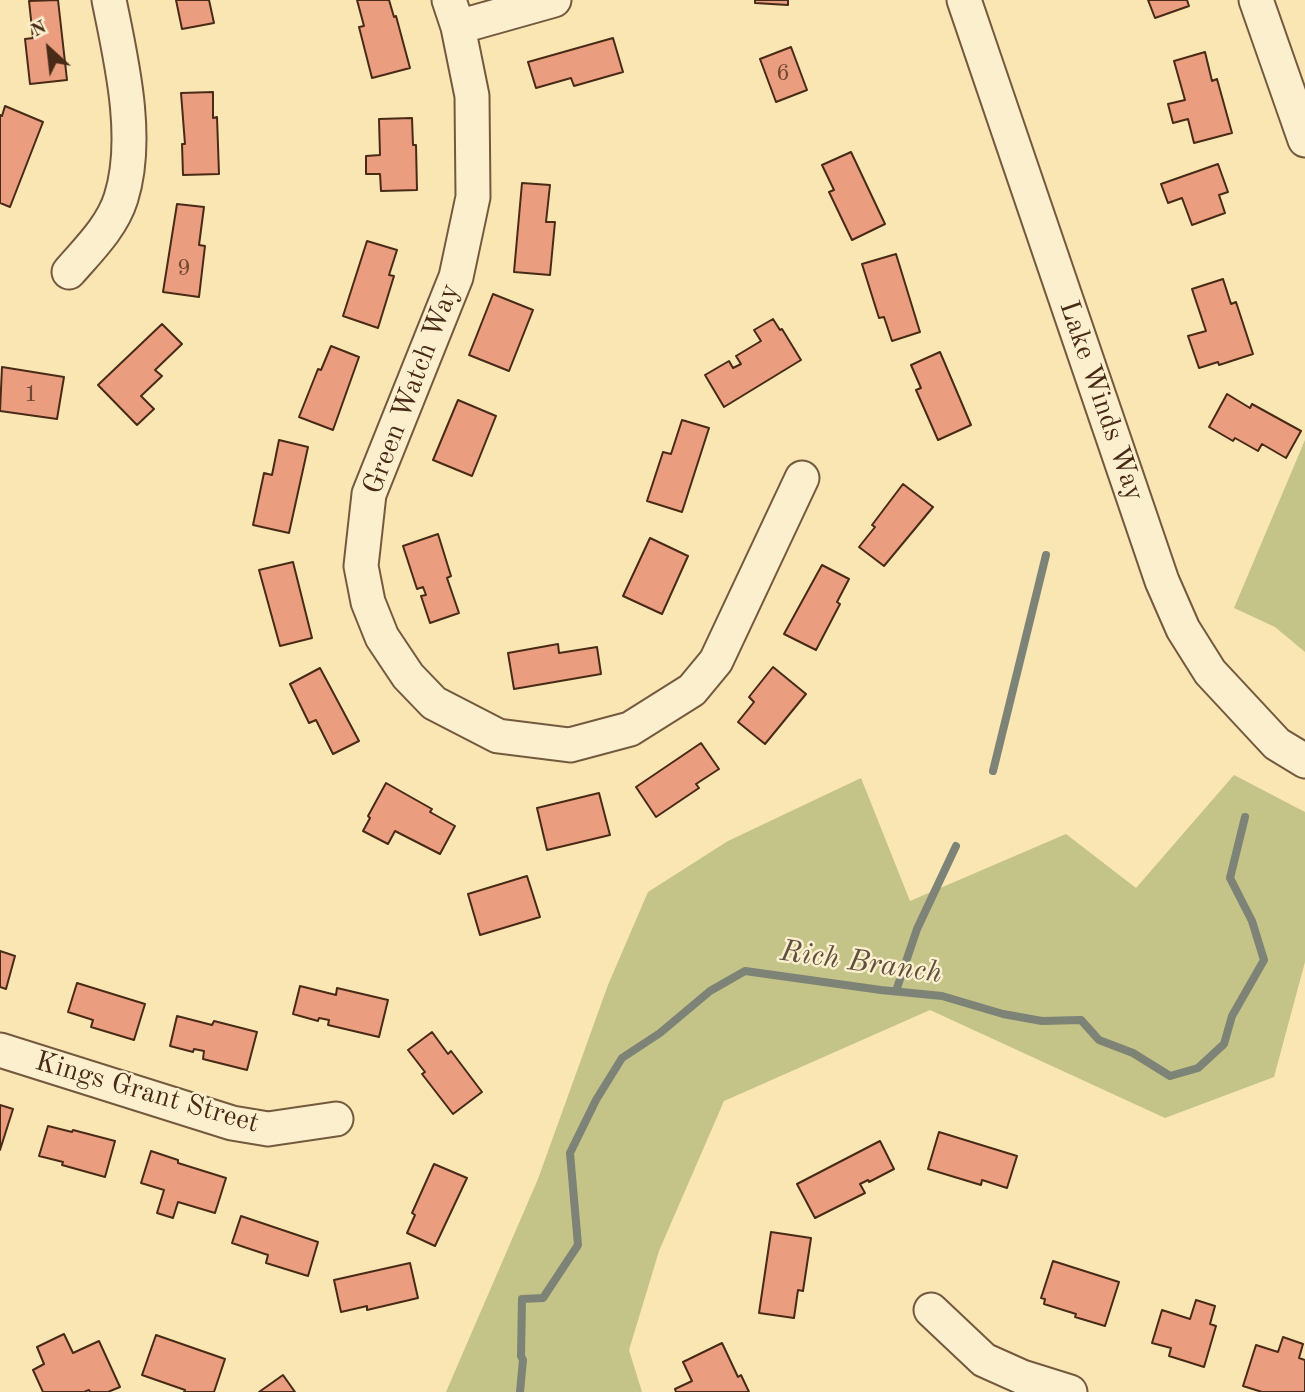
<!DOCTYPE html>
<style>
body{margin:0}
#map{position:relative;width:1305px;height:1392px;overflow:hidden;background:#f9e6b3;font-family:"Old Standard TT",serif}
canvas{display:block}
.north{position:absolute;left:14px;top:14px;width:70px;height:70px;-webkit-text-stroke:5px #fbefce;paint-order:stroke;rotate:333deg;font-size:19px;font-weight:700;line-height:28px;text-align:center;color:#482a17}
.north::after{content:'';display:block;margin:auto;width:24px;height:32px;background:#482a17;clip-path:polygon(50% 0,100% 100%,50% 72%,0 100%)}
</style>
<div id="map">
<canvas width="1305" height="1392"></canvas>
<div class="north">N</div>
</div>
<script>
const context = document.querySelector('canvas').getContext('2d');
context.lineJoin = 'round';
function paint(path, color) { context.fillStyle = color; context.fill(path, 'evenodd'); }
function strokePath(path, color, width, dash) { context.strokeStyle = color; context.lineWidth = width; context.lineCap = dash ? 'butt' : 'round'; context.setLineDash(dash || []); context.stroke(path); }
function drawText(font, color, halo, rows, align = 'center') {
  context.font = font + ' "Old Standard TT",serif'; context.lineWidth = 5; context.setLineDash([]); context.textBaseline = 'middle'; context.strokeStyle = halo; context.fillStyle = color; for (const [text, x, y, turn = 0] of rows) {
    context.save(); context.translate(x, y); context.rotate((+turn || 0) * Math.PI / 180); context.textAlign = isNaN(turn) ? turn : align; if (halo) context.strokeText(text, 0, 0); context.fillText(text, 0, 0); context.restore();
  }
}
const green = new Path2D(`
 M1305 440V652L1275 627 1234 608Z
 M1234 775 1305 812V962L1274 1077 1165 1118 930 1010 724 1101 659 1251 629 1350 642 1392H446L538 1179 608 985 648 892 728 841 861 778 910 901 1066 834 1136 888Z`);
const stream = new Path2D(`
 M993 771 1046 555
 M896 991 917 929 956 846
 M520 1392 523 1360 521 1356 522 1299 543 1298 578 1245 570 1153 596 1100 622 1058 660 1033 710 991 745 971 881 990 942 996 1003 1014 1042 1021 1081 1020 1099 1040 1133 1053 1170 1076 1198 1068 1224 1044 1232 1016 1264 960 1252 921 1230 878 1245 817`);
const building = new Path2D(`
 M58 0 67 80 30 84 25 39 33 38 29 1Z
 M176 0H209L214 23 182 29Z
 M357 0H389L394 17 396 16 410 68 372 78 359 27 364 26Z
 M755 0H788V5L755 3Z
 M1148 0H1187L1189 6 1155 18Z
 M613 38 623 72 574 86 571 78 536 88 528 62Z
 M791 47 807 90 776 102 760 59Z
 M1205 52 1212 81 1217 79 1232 133 1194 143 1188 119 1173 123 1168 104 1185 100 1174 61Z
 M213 92V118L217 117 219 174 183 175 182 144H185L181 93Z
 M5 106 43 122 10 207 0 203V115L2 116Z
 M412 118 413 145H416L417 190 381 191 380 174H366V156L380 155 379 119Z
 M851 152 885 224 852 240 829 192 834 190 822 165Z
 M1218 164 1228 192 1219 195 1225 213 1192 225 1182 198 1168 203 1161 184Z
 M522 183 550 185 546 222H555L550 275 514 272Z
 M177 204 204 207 199 245 205 246 199 297 163 292Z
 M367 241 397 250 389 275 394 276 378 328 343 316Z
 M896 254 920 332 892 341 884 317 879 318 862 264Z
 M1223 279 1231 304 1236 302 1253 354 1219 365 1218 362 1199 368 1188 336 1206 331 1192 289Z
 M493 294 533 310 509 371 469 355Z
 M773 319 780 330 782 329 801 360 724 407 705 375 729 361 733 368 741 364 736 356 761 341 754 330Z
 M162 324 182 344 155 370 162 376 141 396 154 409 137 425 98 385Z
 M331 346 359 357 333 430 299 417 318 369 321 370Z
 M940 352 971 425 938 440 916 390 921 388 911 365Z
 M2 367 64 377 57 419 0 411Z
 M1227 394 1250 408 1252 404 1301 431 1286 458 1262 444 1258 451 1235 438 1233 441 1209 427Z
 M458 400 496 416 472 476 433 460Z
 M682 420 709 428 682 512 647 501 663 452 671 454Z
 M279 440 308 447 289 533 253 525 264 473 272 475Z
 M903 484 933 507 884 566 859 547 875 527 872 525Z
 M438 534 451 576 447 578 459 613 430 623 421 596 426 595 423 587 417 589 403 546Z
 M650 538 688 556 662 614 623 596Z
 M293 562 312 638 280 646 259 570Z
 M822 565 849 579 837 602 840 604 816 650 784 634Z
 M558 644 559 653 597 647 601 674 514 689 508 653Z
 M773 667 806 694 765 744 738 722 754 702 749 697Z
 M320 668 359 741 333 754 316 720 309 723 290 684Z
 M701 743 719 769 696 784 699 788 656 817 636 787Z
 M386 783 432 809 430 812 455 826 440 854 395 831 388 844 363 831 370 818 368 816Z
 M599 793 610 835 547 850 537 808Z
 M527 876 540 917 480 935 468 894Z
 M0 951 15 956 6 989 0 987Z
 M77 983 145 1004 134 1040 91 1027 93 1020 68 1012Z
 M300 986 336 995 337 988 388 1000 379 1037 328 1025 329 1020 319 1018 318 1021 293 1014Z
 M177 1016 212 1025 214 1021 257 1032 247 1070 203 1059 204 1051 194 1049 193 1052 170 1046Z
 M432 1032 448 1054 451 1051 482 1092 453 1114 422 1074 425 1072 408 1050Z
 M0 1105 13 1109 0 1150Z
 M48 1126 72 1132 73 1130 115 1141 105 1177 62 1165 63 1162 39 1156Z
 M939 1132 1017 1156 1007 1188 982 1180 981 1185 928 1169Z
 M880 1141 894 1169 869 1182 868 1180 860 1184 865 1193 815 1218 797 1184Z
 M151 1151 178 1160V1163L226 1178 215 1213 178 1202 173 1218 157 1213 164 1190 141 1183Z
 M434 1164 467 1178 435 1246 407 1233 415 1215 412 1213Z
 M241 1216 318 1242 308 1276 266 1263 268 1255 232 1243Z
 M771 1232 811 1238 803 1291 798 1290 794 1318 759 1313Z
 M1053 1261 1119 1282 1105 1326 1075 1317 1076 1314 1044 1304 1045 1299 1041 1298Z
 M410 1263 418 1298 367 1310V1306L341 1312 334 1280Z
 M1196 1300 1215 1306 1210 1324 1216 1326 1204 1367 1169 1356 1171 1348 1152 1343 1162 1310 1190 1319Z
 M64 1334 73 1353 99 1341 120 1387 108 1392H90L89 1390 84 1392H43L33 1370 44 1364 37 1347Z
 M156 1335 225 1359 214 1392H184L185 1390 142 1375Z
 M1283 1337 1303 1344 1299 1358 1305 1360V1392H1262L1243 1386 1256 1345 1278 1352Z
 M722 1343 738 1377 741 1375 749 1392H676L675 1389 692 1381 683 1362Z
 M283 1375 295 1392H259Z`);
const minor = new Path2D(`
 M449 0 458 27 472 96 473 197 456 277 369 494 361 566 368 602 382 637 408 676 434 703 498 736 570 745 630 729 692 690 716 661 802 478
 M964 0 1162 581 1183 629 1210 672 1277 744 1305 761
 M1256 0 1305 140
 M458 27 554 0
 M69 272C88 250 112 227 121 198 140 138 121 59 109 0
 M0 1050 232 1123 268 1129 336 1119
 M931 1310 984 1360 1022 1377 1070 1392`);
const numberNames = [
 ["6",783,74],
 ["9",184,269],
 ["1",31,395]
];
const streetNames = [
 ["Green Watch Way",412,389,-69],
 ["Lake Winds Way",1101,401,71],
 ["Kings Grant Street",147,1093,16]
];
const waterNames = [
 ["Rich Branch",861,963,8]
];
paint(green, '#c4c388');
strokePath(stream, '#7d8376', 8);
paint(building, '#ea9e7f');
strokePath(building, '#482a17', 2);
strokePath(minor, '#74593e', 37);
strokePath(minor, '#fbefce', 33);
drawText('24px', '#704731', null, numberNames);
drawText('28px', '#482a17', '#fbefce', streetNames);
drawText('italic 30px', '#5e4f3e', '#fbefce', waterNames);
</script>
